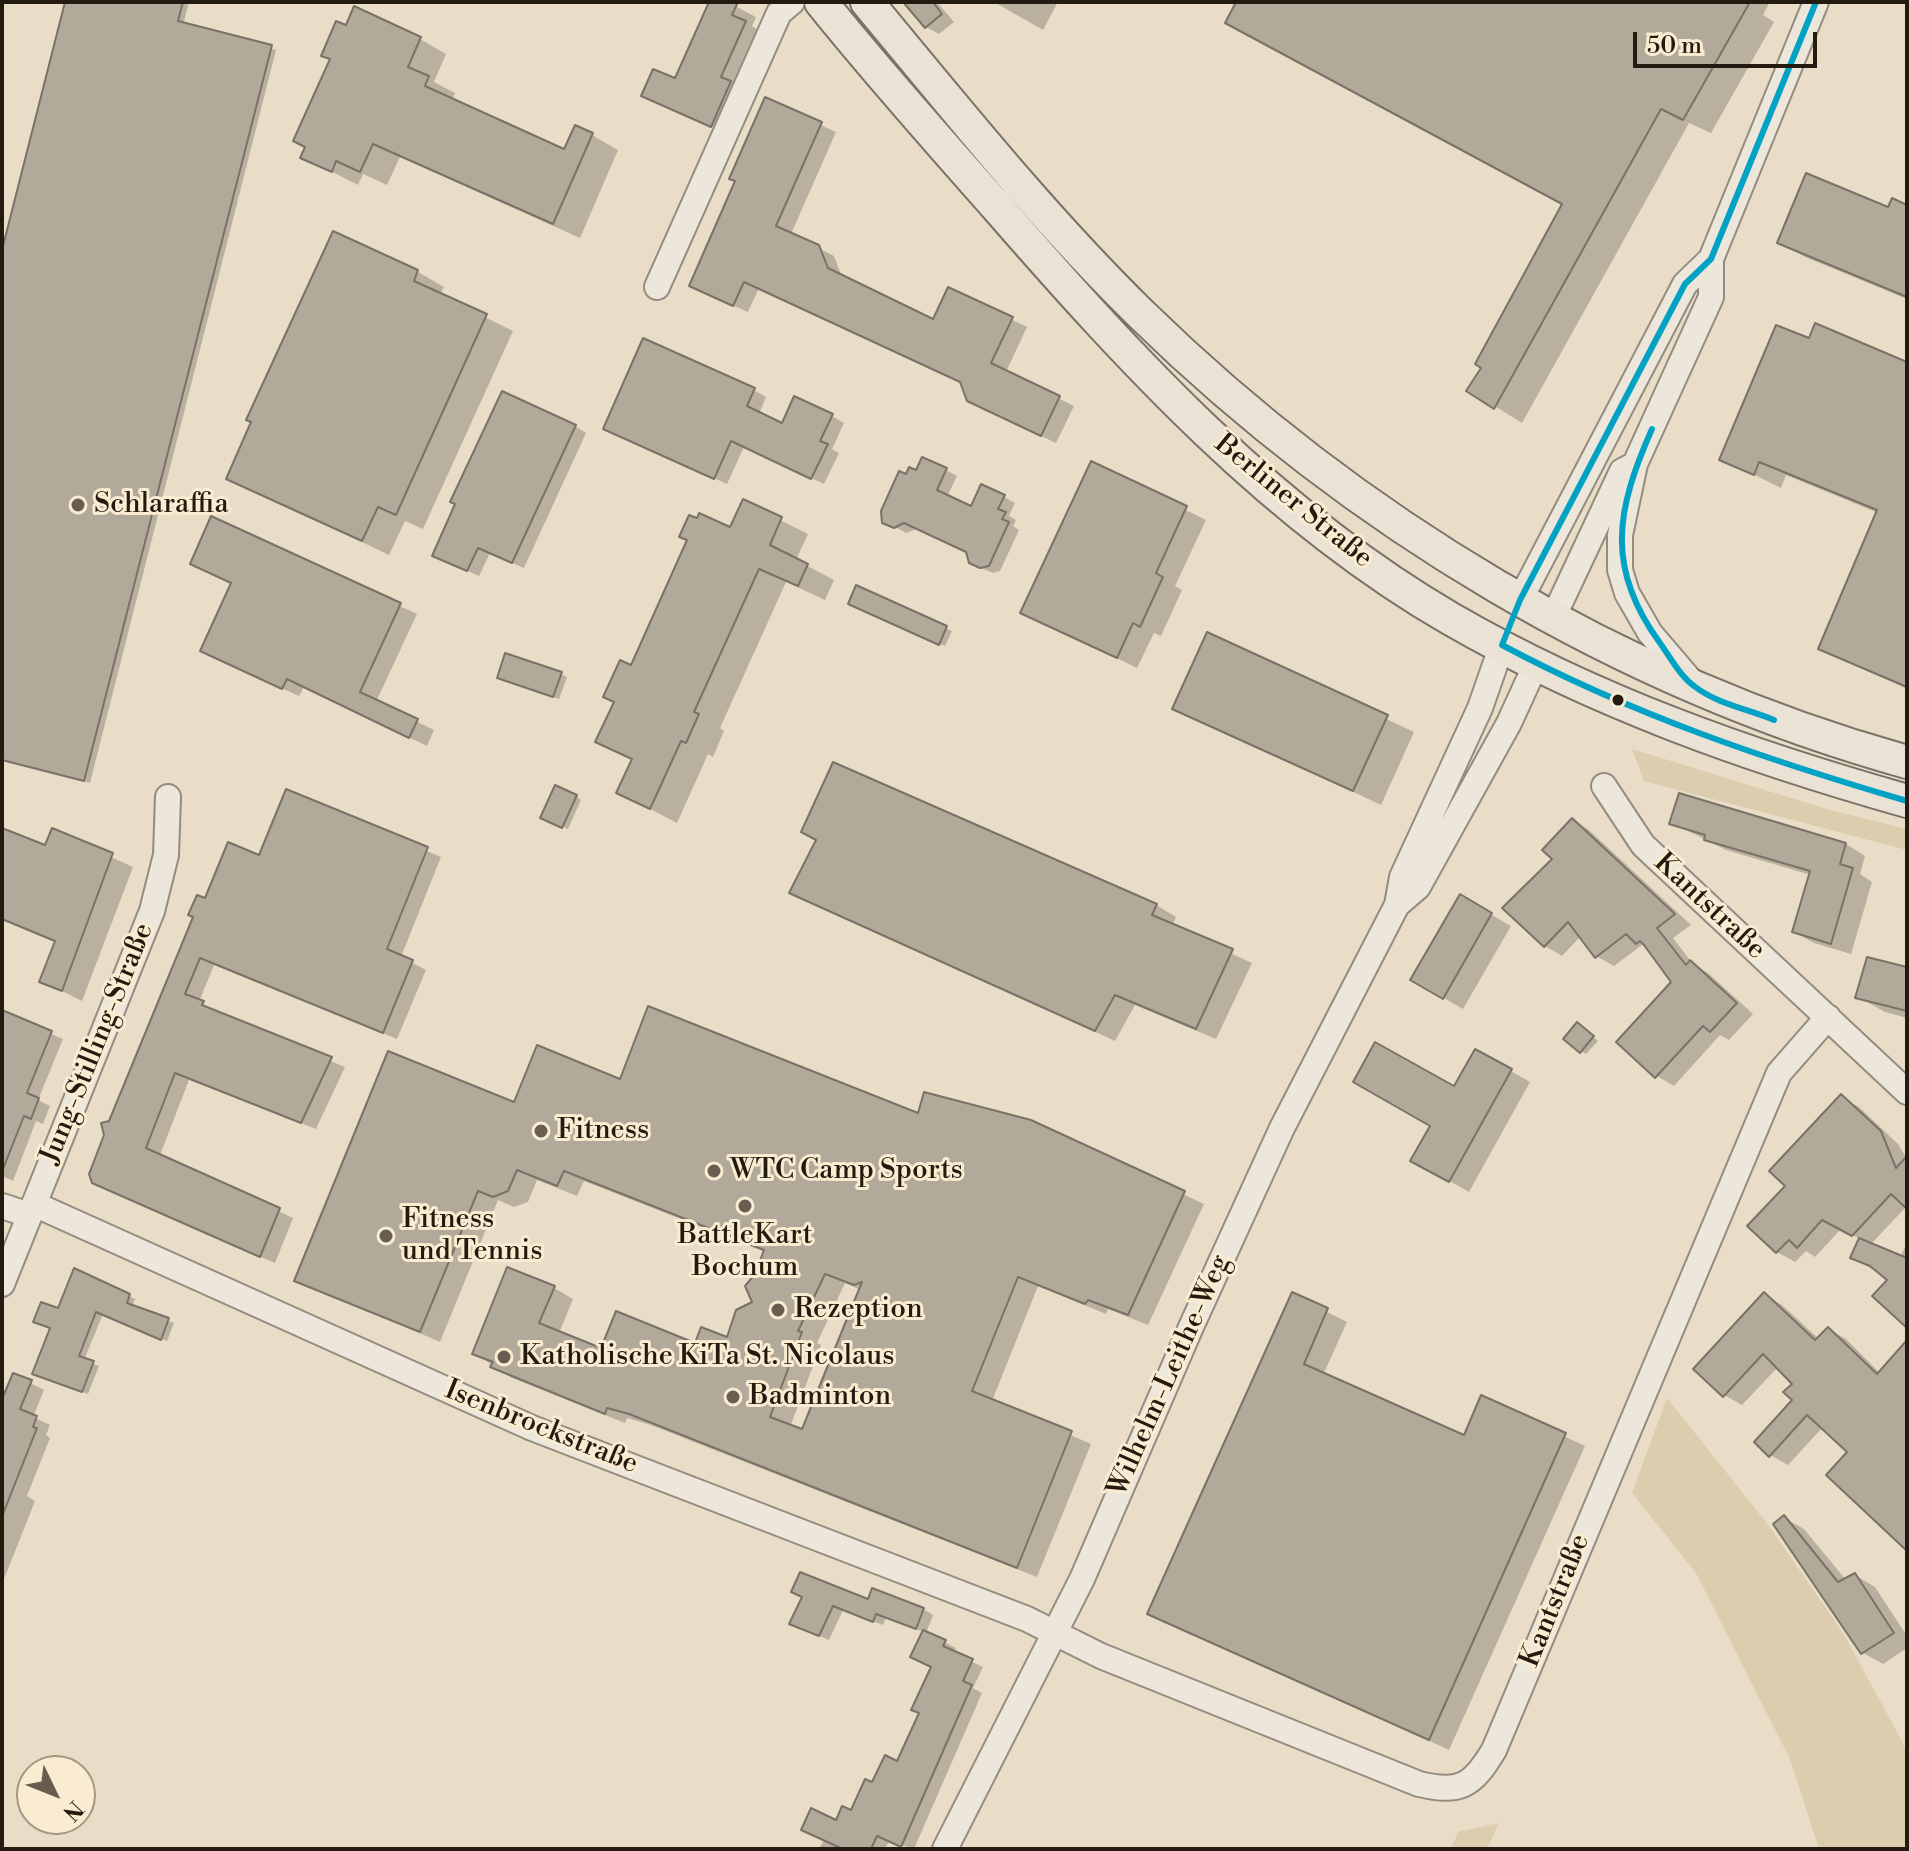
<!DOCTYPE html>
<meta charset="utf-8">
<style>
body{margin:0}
#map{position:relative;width:1909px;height:1851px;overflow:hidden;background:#e9ddc7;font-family:"Libre Bodoni",serif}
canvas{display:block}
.frame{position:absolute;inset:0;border:4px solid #231a10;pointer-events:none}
.north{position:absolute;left:16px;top:1755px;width:80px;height:80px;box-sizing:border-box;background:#faecd1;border:2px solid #a49884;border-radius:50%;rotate:133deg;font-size:22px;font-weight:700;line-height:32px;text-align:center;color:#231a10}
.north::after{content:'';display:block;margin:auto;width:28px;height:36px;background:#685e50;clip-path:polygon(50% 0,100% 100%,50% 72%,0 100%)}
.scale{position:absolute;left:1633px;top:32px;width:184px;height:36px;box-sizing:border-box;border:4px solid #231a10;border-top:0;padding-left:10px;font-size:24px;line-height:28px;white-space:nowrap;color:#231a10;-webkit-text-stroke:6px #faecd1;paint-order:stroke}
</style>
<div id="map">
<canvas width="1909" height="1851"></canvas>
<div class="frame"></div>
<div class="north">N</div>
<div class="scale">50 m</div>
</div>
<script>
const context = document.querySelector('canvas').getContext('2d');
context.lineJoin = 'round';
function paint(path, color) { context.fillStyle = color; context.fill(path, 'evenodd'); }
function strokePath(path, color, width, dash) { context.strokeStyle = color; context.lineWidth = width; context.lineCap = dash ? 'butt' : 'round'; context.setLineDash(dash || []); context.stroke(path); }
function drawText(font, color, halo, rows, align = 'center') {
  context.font = font + ' "Libre Bodoni",serif'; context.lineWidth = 6; context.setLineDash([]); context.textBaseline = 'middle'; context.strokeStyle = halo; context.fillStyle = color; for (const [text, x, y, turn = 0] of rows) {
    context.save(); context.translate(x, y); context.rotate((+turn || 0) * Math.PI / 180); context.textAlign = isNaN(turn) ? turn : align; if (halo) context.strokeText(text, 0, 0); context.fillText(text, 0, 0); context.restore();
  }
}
const green = new Path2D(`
 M1632 749 1830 810 1907 829V850L1644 781Z
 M1667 1398 1769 1526 1843 1633 1901 1739 1907 1754V1849H1819L1790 1759 1696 1573 1632 1493Z
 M1499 1823 1487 1849H1451L1458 1832Z`);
const shadow = new Path2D(`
 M67 2H189L183 25 276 50 90 783 2 761V258Z
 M711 2H727L756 17 752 26 765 34 732 136 643 95 676 81Z
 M906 2H937L954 22 939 34 926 27Z
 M994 2H1058L1043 30Z
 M1238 2H1770L1763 15 1774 22 1711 133 1689 123 1522 423 1469 390 1484 367 1565 204Z
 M420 39 446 54 434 82 455 93 452 100 565 152 592 135 618 150 580 238 400 157 387 185 363 174 358 185 303 157Z
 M766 100 836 132 791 234 834 256 842 277 934 322 949 289 1027 327 1006 372 1074 406 1056 443 984 409 962 383 759 288 748 312 706 294 738 182Z
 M1907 207V299L1805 257 1779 242Z
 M334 234 418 272 444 287 440 295 513 331 423 529 405 521 389 555 228 478Z
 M1907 364V689L1821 648 1878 513 1786 475 1781 488 1722 459Z
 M754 390 766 397 759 414 783 426 832 416 844 423 832 449 839 453 824 484 744 447 727 484 606 429Z
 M575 426 586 433 524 568 490 553 479 576 445 561Z
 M1092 464 1206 520 1175 586 1182 590 1161 636 1154 633 1137 668 1040 620Z
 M946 470 957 476 947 497 972 509 1004 497 1015 503 1009 516 1016 520 1013 526 1019 530 1000 571 993 573 983 569 971 562 968 552 916 529 906 533 884 521 907 477Z
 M744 502 808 534 796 560 834 580 825 600 786 582 720 728 724 731 713 757 708 754 677 823 618 792 633 761 597 742 632 668 731 529Z
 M212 518 417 614 376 702 434 730 427 746 304 687 299 696 219 660 233 584 192 563Z
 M857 588 952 631 945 646 856 606Z
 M1208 635 1414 732 1381 805 1175 708Z
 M561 674 567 677 559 699 505 680Z
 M287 792 441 857 401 957 426 970 397 1039 214 965 199 1002 216 1013 345 1067 316 1129 189 1080 160 1155 293 1218 275 1263 108 1190 110 1122 206 901 260 857Z
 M576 796 581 800 568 829 548 821Z
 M1681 796 1846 844 1865 856 1860 874 1872 882 1851 954 1814 943 1794 932 1811 875 1726 850 1672 823Z
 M1572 820 1589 830 1691 925 1673 938 1693 964 1708 973 1753 1014 1729 1040 1720 1035 1674 1086 1657 1076 1619 1042 1673 982 1648 948 1642 945 1614 966 1596 956 1581 936 1562 956 1545 946 1555 859Z
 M2 830 46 848 53 831 133 867 82 1001 42 981 57 943 2 920Z
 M792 893 1156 905 1176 917 1172 926 1252 963 1216 1039 1135 1005 1115 1041Z
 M1461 897 1511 926 1463 1009 1413 980Z
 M1907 969V1018L1885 1012 1858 997Z
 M3 1013 63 1039 38 1100 50 1106 43 1124 36 1121 13 1181 2 1176Z
 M1583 1028 1598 1041 1586 1054 1581 1051Z
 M1475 1051 1530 1082 1469 1192 1413 1160Z
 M621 1081 919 1116 1030 1122 1204 1204 1148 1325 1108 1309 1106 1314 1038 1286 992 1401 1091 1444 1037 1577 651 1425 627 1418 625 1423 512 1378 474 1353 554 1288 573 1299 559 1333 602 1351 696 1345 728 1340 755 1303 757 1275 765 1252 584 1181 577 1196 537 1180 528 1202 514 1207 498 1200 440 1342 297 1280 515 1105ZM845 1283 861 1290 803 1432 790 1427 821 1345 817 1343Z
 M1841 1097 1859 1107 1898 1144 1907 1159V1206L1870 1245 1900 1258 1907 1242V1326L1889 1280 1853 1257 1860 1239 1841 1229 1815 1257 1806 1251 1795 1262 1777 1252 1788 1186Z
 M1293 1295 1347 1322 1323 1375 1465 1438 1482 1398 1585 1446 1449 1750 1150 1613Z
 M1765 1295 1782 1305 1819 1339 1828 1329 1846 1339 1880 1373 1907 1343V1549L1850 1452 1823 1427 1788 1465 1770 1455 1795 1400V1384L1778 1367 1742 1405 1724 1395Z
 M129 1296 135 1299 132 1307 174 1323 167 1341 103 1314 84 1360 99 1366 88 1394 40 1376 59 1311Z
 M14 1375 44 1390 33 1417 50 1425 46 1435 50 1438 27 1496 35 1501 2 1584V1405Z
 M1784 1518 1804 1529 1846 1580 1855 1575 1875 1587 1907 1636V1648L1883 1664 1863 1653 1776 1524Z
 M804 1597 923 1609 933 1615 926 1633 956 1648 953 1653 983 1667 973 1688 982 1693 914 1849 889 1841 885 1849H818L837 1823 852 1813 873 1785 898 1763 921 1713 933 1667 924 1632 886 1618 883 1625 843 1610 829 1640 801 1628Z`);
const building = new Path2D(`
 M65 2H183L178 21 272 45 84 781 2 760V250Z
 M709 2H738L732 15 746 21 721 77 731 81 711 127 641 96 653 69 675 78Z
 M903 2H933L942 14 925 28Z
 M1236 2H1750L1683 120 1661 109 1494 409 1466 391 1481 368 1475 364 1562 204 1225 23Z
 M354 6 421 37 408 67 429 76 425 86 564 149 575 125 593 133 553 224 373 144 360 172 336 161 332 172 300 158 305 147 293 141 330 59 321 56 336 21 346 25Z
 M765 97 822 122 776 226 819 245 828 268 933 319 948 287 1013 317 991 363 1060 396 1041 436 967 401 960 382 744 282 733 306 689 286 735 181 729 179Z
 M1806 173 1888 207 1892 198 1907 205V297L1777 243Z
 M333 231 418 270 414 281 487 314 396 515 378 507 362 541 226 479 251 422 246 420Z
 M1815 323 1907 362V687L1818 649 1877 510 1759 462 1754 475 1719 460 1776 325 1809 338Z
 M643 338 755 388 747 406 782 423 794 396 833 414 820 441 828 444 811 479 731 441 714 479 603 429Z
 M502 391 576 425 512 563 478 548 467 571 432 556 455 504 450 502Z
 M922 457 947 468 937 490 971 506 981 484 1005 495 998 509 1006 512 1002 519 1009 522 989 566 980 568 969 563 966 552 904 523 894 528 882 523 881 511 899 471 906 474 909 467 916 470Z
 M1091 461 1187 506 1156 573 1163 577 1140 627 1133 623 1117 658 1020 613Z
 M743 499 782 517 770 545 808 564 798 586 759 569 694 712 699 714 686 743 681 741 650 809 616 793 632 759 595 742 614 702 603 697 620 660 631 665 687 540 679 537 689 515 697 518 699 513 730 527Z
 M211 516 401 603 360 692 418 719 409 738 287 679 282 689 200 651 231 583 190 564Z
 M856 585 947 626 939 645 848 604Z
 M1207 632 1388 715 1353 791 1172 709Z
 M505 653 562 672 553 697 497 678Z
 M833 762 1157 904 1152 915 1233 949 1196 1029 1115 995 1095 1031 789 893 816 840 801 832Z
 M555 785 577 795 562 828 540 818Z
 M286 789 428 847 387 949 413 960 383 1033 200 958 185 994 204 1001 202 1005 332 1057 301 1123 175 1073 146 1148 280 1208 260 1257 92 1183 89 1174 104 1135 101 1123 109 1121 193 917 188 915 197 895 205 898 228 842 259 855Z
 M1679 793 1846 843 1840 864 1853 868 1831 944 1792 932 1810 871 1704 840 1705 835 1669 824Z
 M1572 818 1675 914 1657 928 1686 965 1690 960 1737 1003 1710 1032 1703 1026 1655 1078 1616 1042 1671 982 1644 945 1640 941 1636 944 1626 934 1595 958 1568 922 1544 947 1502 908 1552 859 1542 850Z
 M2 828 45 845 52 828 113 853 62 991 39 982 55 941 2 919Z
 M1460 894 1492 913 1443 999 1410 980Z
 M1867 957 1907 967V1011L1855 998Z
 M648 1006 918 1113 924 1092 1031 1120 1185 1191 1128 1315 1088 1300 1085 1304 1018 1277 972 1391 1072 1431 1017 1568 629 1414 607 1408 605 1414 490 1367 493 1362 472 1354 507 1267 555 1286 539 1323 601 1348 616 1311 695 1343 701 1327 727 1337 736 1310 752 1302 745 1286 755 1274 764 1250 564 1171 557 1186 517 1170 508 1191 493 1197 478 1191 420 1332 294 1281 388 1051 514 1102 537 1045 620 1079ZM825 1274 854 1285 862 1282 802 1429 770 1417 802 1332 798 1331Z
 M2 1010 52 1031 27 1093 39 1098 31 1119 24 1116 3 1169Z
 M1577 1022 1594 1036 1580 1053 1563 1039Z
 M1375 1042 1454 1086 1475 1049 1512 1069 1449 1182 1410 1161 1430 1126 1353 1082Z
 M1841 1094 1881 1131 1896 1168 1907 1156V1209L1891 1194 1852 1236 1822 1220 1797 1248 1789 1240 1776 1253 1747 1226 1785 1186 1769 1171Z
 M1859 1238 1907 1258V1328L1872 1296 1887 1280 1870 1266 1850 1258Z
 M74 1268 130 1294 127 1303 169 1318 161 1340 96 1312 79 1356 94 1361 82 1392 32 1374 50 1328 33 1322 41 1302 58 1308Z
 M1292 1292 1328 1308 1304 1364 1464 1435 1481 1395 1566 1433 1429 1740 1147 1614Z
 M1764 1292 1815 1340 1828 1327 1877 1374 1907 1340V1551L1826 1475 1847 1452 1807 1415 1769 1457 1754 1442 1792 1400 1783 1392 1792 1384 1763 1354 1723 1397 1693 1369Z
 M13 1373 32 1380 20 1409 37 1416 33 1427 37 1428 3 1514 2 1399Z
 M1784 1515 1838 1582 1855 1573 1894 1633 1861 1654 1773 1524Z
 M800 1572 868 1599 872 1588 924 1608 916 1629 876 1614 873 1622 833 1606 819 1636 789 1624 802 1597 791 1592Z
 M923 1630 946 1640 943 1646 973 1659 963 1681 972 1685 901 1847 877 1836 871 1849H843L801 1830 811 1808 836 1820 842 1806 851 1810 865 1779 872 1782 885 1755 897 1761 919 1713 911 1710 931 1667 910 1657Z`);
const minor = new Path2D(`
 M657 287 779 13 792 2
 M1520 600 1685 284 1711 259
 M1553 618 1622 471 1630 467
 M1691 681 1650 633 1627 593 1620 570V535L1635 464 1711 297V259L1816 2
 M1604 786 1643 845 1907 1092
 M1397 905 1418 887 1509 723 1536 664
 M34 1204 532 1428 1027 1619 1101 1656 1419 1784C1461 1794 1473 1785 1494 1750L1779 1073 1828 1017
 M2 1206 29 1215
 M2 1284 152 911 166 855 168 797
 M945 1849 1082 1579 1191 1327 1282 1128 1397 905 1402 877 1480 708 1502 645`);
const major = new Path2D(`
 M821 2C877 72 937 139 997 207 1131 361 1273 516 1451 619 1595 702 1748 756 1907 801
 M867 2C956 109 1042 217 1141 314 1354 522 1620 682 1907 762`);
const bus1 = new Path2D(`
 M1816 2 1711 259 1685 284 1520 600 1502 645C1631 714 1767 760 1907 801
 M1652 429C1616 510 1605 568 1660 643 1670 657 1680 676 1694 686 1717 704 1748 709 1774 720`);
const markers = [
 [78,505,8,"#685e50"],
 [1618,700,7,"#231a10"],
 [541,1131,8,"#685e50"],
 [714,1171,8,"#685e50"],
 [745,1206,8,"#685e50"],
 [386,1236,8,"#685e50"],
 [778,1310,8,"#685e50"],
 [504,1357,8,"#685e50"],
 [733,1397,8,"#685e50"]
];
const streetNames = [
 ["Berliner Straße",1293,502,39],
 ["Kantstraße",1709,907,43],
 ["Jung-Stilling-Straße",98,1044,-68],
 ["Wilhelm-Leithe-Weg",1170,1376,-66],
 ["Isenbrockstraße",541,1428,22],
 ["Kantstraße",1556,1601,-68]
];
const poiNames = [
 ["Schlaraffia",94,505],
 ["Fitness",557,1131],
 ["WTC Camp Sports",730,1171],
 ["Fitness",402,1220],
 ["und Tennis",402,1252],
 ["BattleKart",745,1236,"center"],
 ["Bochum",745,1268,"center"],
 ["Rezeption",794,1310],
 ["Katholische KiTa St. Nicolaus",520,1357],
 ["Badminton",749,1397]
];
paint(green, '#ddcdaf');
paint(shadow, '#0003');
paint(building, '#b1a99a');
strokePath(building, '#797266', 2);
strokePath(minor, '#948c7f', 28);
strokePath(major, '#797266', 36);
strokePath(minor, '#ece6db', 24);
strokePath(major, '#e9e2d5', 32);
strokePath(bus1, '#02a2c4', 6);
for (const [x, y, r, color] of markers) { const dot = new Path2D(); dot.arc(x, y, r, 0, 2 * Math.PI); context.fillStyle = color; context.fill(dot); strokePath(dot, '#faecd1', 3); }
drawText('28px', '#231a10', '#faecd1', streetNames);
drawText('28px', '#231a10', '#faecd1', poiNames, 'left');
</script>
